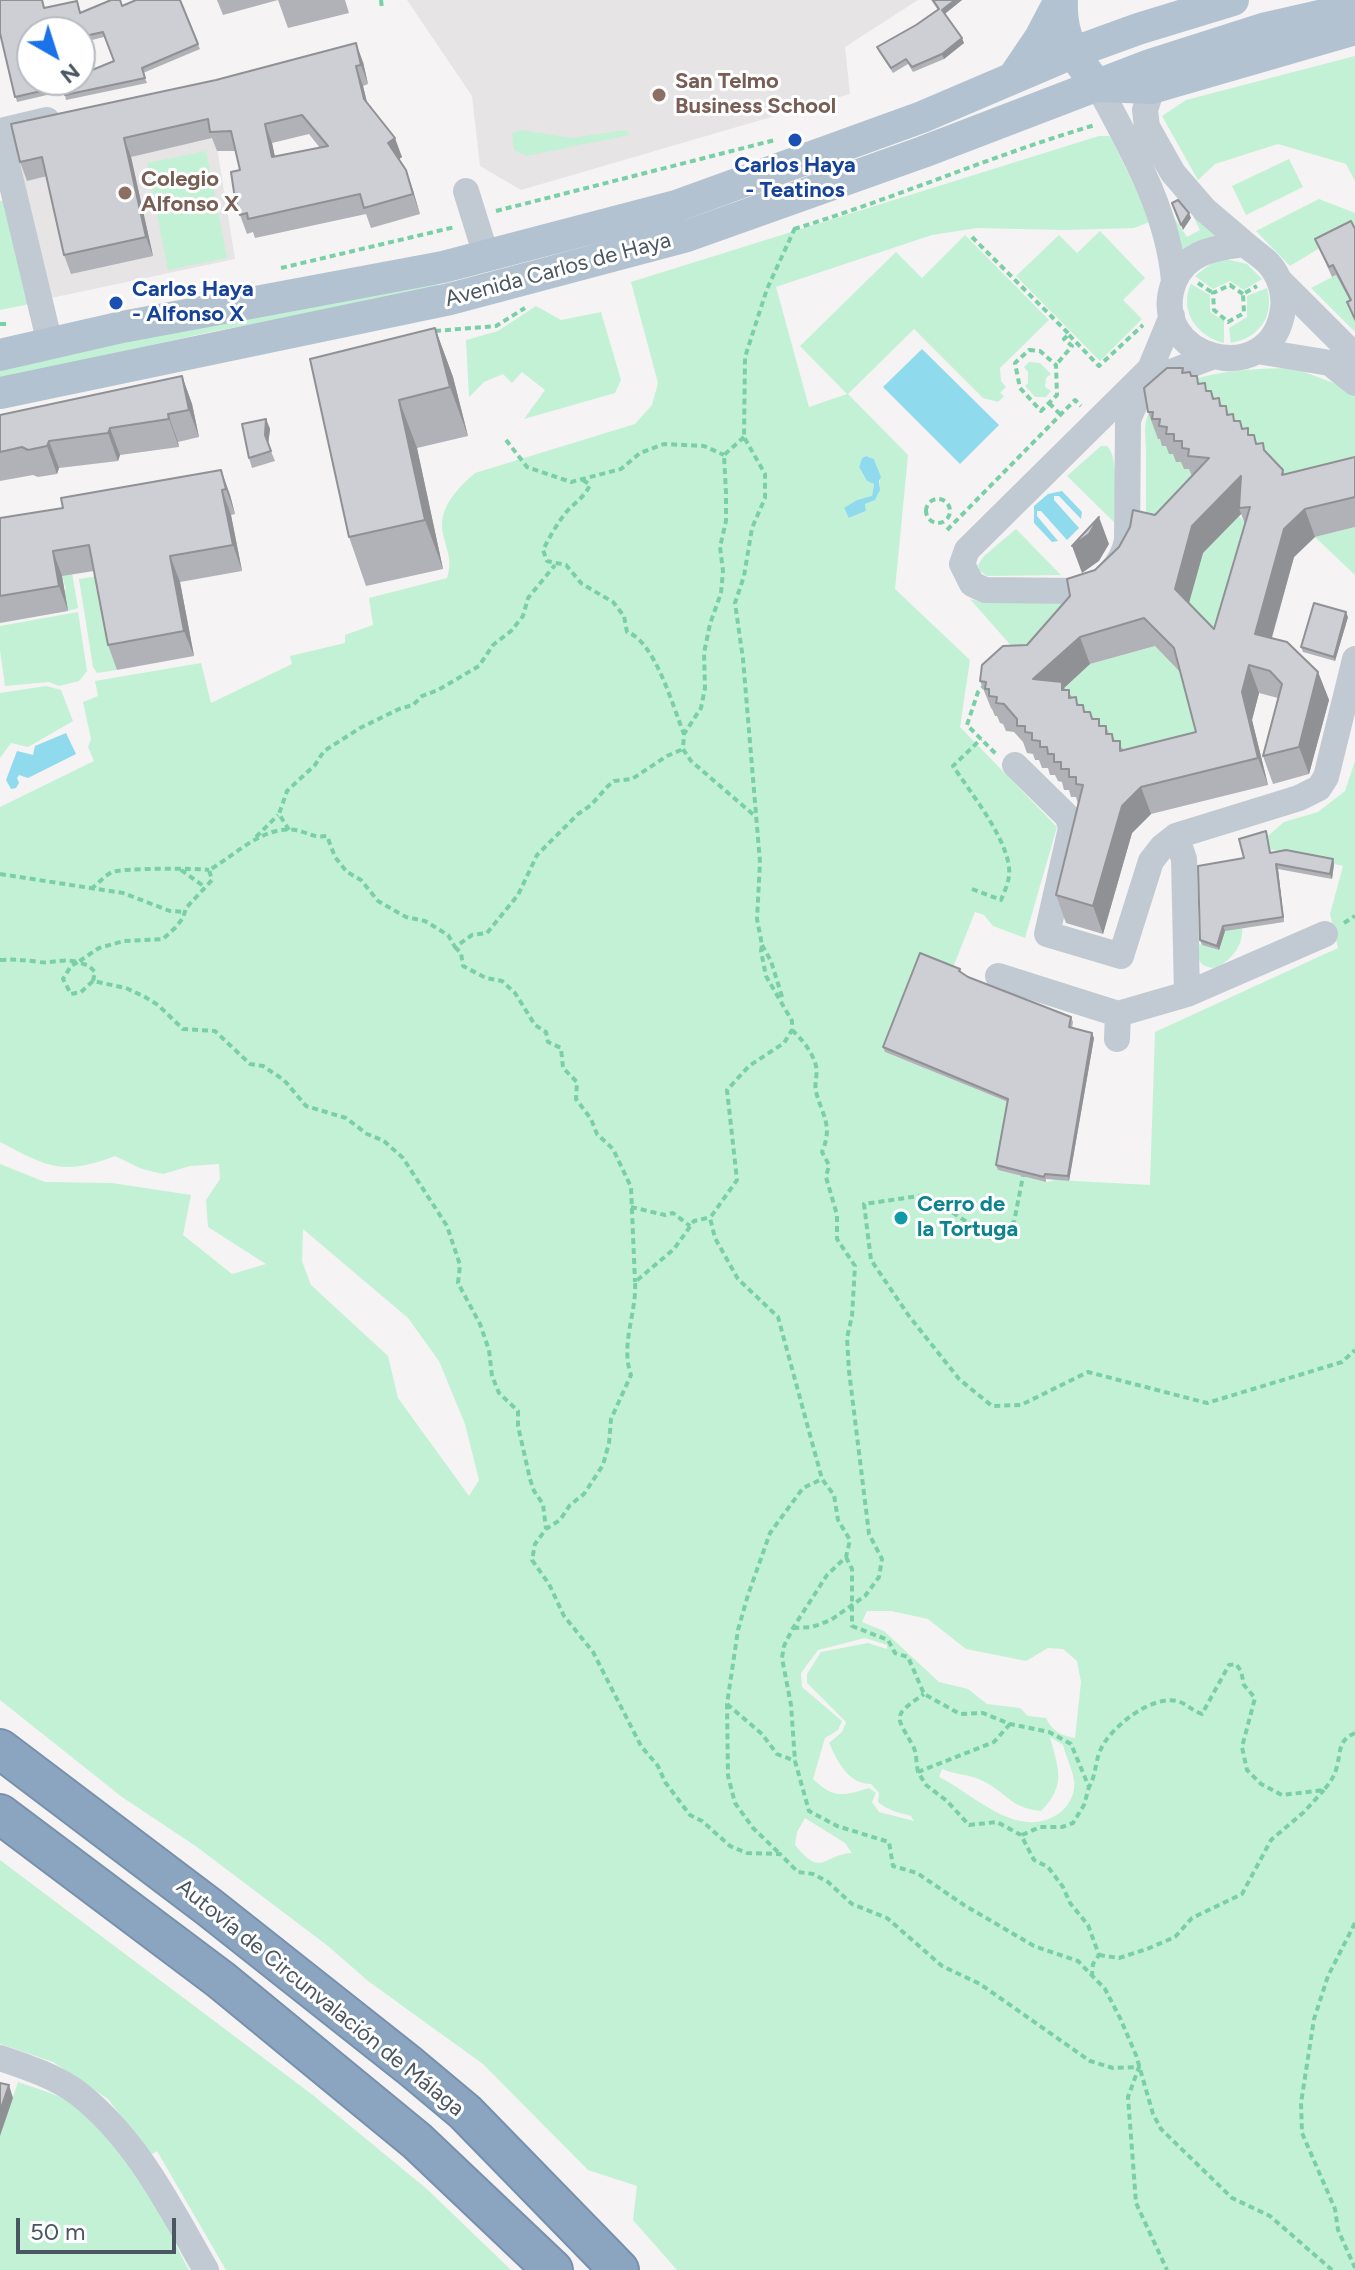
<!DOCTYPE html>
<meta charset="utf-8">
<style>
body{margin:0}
#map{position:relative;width:1355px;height:2270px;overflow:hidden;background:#f5f3f3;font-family:Figtree,sans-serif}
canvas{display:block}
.north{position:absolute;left:16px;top:16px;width:80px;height:80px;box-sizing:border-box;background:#fff;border:2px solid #b7bbc0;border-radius:50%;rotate:141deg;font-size:22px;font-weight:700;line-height:32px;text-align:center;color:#4a5661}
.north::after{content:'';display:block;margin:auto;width:28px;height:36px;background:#1a73e8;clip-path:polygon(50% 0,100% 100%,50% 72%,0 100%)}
.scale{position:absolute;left:16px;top:2218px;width:160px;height:36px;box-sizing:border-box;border:4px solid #4a5661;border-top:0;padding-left:10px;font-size:24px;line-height:28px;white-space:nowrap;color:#4a5661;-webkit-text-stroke:6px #fff;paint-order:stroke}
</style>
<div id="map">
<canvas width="1355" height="2270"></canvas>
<div class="north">N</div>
<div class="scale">50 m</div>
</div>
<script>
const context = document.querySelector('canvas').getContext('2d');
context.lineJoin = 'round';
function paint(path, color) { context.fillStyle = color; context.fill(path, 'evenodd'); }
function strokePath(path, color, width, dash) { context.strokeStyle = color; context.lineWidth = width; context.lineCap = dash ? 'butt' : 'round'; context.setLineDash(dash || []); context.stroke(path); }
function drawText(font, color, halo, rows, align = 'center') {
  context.font = font + ' Figtree,sans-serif'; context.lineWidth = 6; context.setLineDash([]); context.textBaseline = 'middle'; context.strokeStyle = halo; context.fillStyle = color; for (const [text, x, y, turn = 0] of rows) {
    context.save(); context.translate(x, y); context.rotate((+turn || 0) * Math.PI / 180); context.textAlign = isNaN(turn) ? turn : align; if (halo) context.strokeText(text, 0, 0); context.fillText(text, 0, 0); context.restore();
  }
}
const education = new Path2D(`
 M407 0H918L845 47 850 94 521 190 480 166 472 96Z
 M209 98 235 259 51 298 15 143Z`);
const green = new Path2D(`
 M1355 56V181L1346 164 1278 144 1215 164 1198 180 1162 116 1186 100Z
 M521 130 571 138 626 130 630 135 526 156 514 150 512 133Z
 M1099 136H1110L1152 221 1134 228 1064 230 977 228 932 235 776 287 809 407 847 394 800 346 896 252 922 278 965 235 1049 320 1000 368 1001 381 1006 387 1000 393 1004 396 998 402 983 398 914 329 848 394 908 455 895 589 970 660 960 727 1057 827 1025 938 993 926 984 915 975 912 952 970 922 959 885 1052 1010 1103 998 1170 1046 1182 1056 1180 1150 1185 1155 1032 1338 948 1330 914 1343 866 1270 849 1268 836 1284 822 1318 812 1345 791 1355 761V2270H677L633 2220 637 2186 588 2170 483 2064 368 1981 328 1946 197 1847 122 1797 0 1700V1164L45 1182 112 1183 191 1195 183 1235 232 1274 266 1264 208 1227 206 1200 220 1179 219 1164 190 1166 163 1174 142 1169 115 1156C62 1176 48 1167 0 1142V807L94 761 88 747 91 739 83 702 98 696 95 681 201 663 211 703 292 664 290 656 345 643V635L373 625 369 598 447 578C454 557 444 547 442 527 441 505 459 487 475 473L635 424 652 405 658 383 631 282ZM866 456 874 459C880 473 883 486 875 500L865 504 866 511 850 518 844 509 857 500 872 497 874 484 867 481 859 467 862 458ZM303 1229 408 1318 439 1361 465 1424 479 1480 469 1496 398 1398 388 1356 311 1285 302 1261ZM867 1611H891L928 1619 966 1649 1026 1661 1048 1648 1063 1649 1077 1661 1081 1682 1075 1738C1061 1736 1052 1731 1046 1718L1028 1716 1020 1708 987 1704 968 1689 939 1682 884 1631 862 1622ZM865 1638 887 1645V1649L868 1643 821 1652 807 1674V1683L846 1722 842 1732 829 1743C838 1762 848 1784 871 1784L879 1793 878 1802C889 1811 898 1812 911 1816L914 1821 879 1812 872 1802 876 1793 869 1788C843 1796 834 1799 813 1779L825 1738 838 1730 842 1721 802 1687 801 1673 818 1650ZM1050 1737 1063 1745C1066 1757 1073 1770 1074 1781 1076 1793 1068 1808 1058 1814 1017 1841 974 1794 939 1777L942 1769C956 1775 971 1774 985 1782 1009 1795 1011 1808 1041 1811 1067 1785 1058 1768 1050 1737ZM805 1818 845 1843 852 1853C824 1854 822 1879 795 1845L797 1832Z
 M206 151 227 258 168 270 147 163Z
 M1289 159 1303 187 1246 215 1232 186Z
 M1319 199 1355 213V231L1318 249 1290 266 1256 231Z
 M6 200 30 304 0 310V201Z
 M1169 210 1187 237 1200 230 1193 216 1229 236 1181 260Z
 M1100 231 1145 278 1123 300 1142 319 1100 361 1016 276 1059 235 1077 253Z
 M1226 259 1247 264 1262 279 1244 290 1230 281 1213 289 1195 276 1213 262Z
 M1336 275 1355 310V332L1311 288Z
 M436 279 438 290 210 332 0 379V370L197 325Z
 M1191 284 1210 295V312L1224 321V343C1198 337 1178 311 1191 284Z
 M1267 288C1275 316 1259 338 1231 343L1229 328 1247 317V296Z
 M536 306 561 320 601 312 621 380 615 393 524 419 545 390 522 372 512 383 503 374 484 382 469 397 466 340 498 331Z
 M1029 362 1040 363 1051 374 1046 378 1045 387 1051 391 1046 397H1035L1025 386 1028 383V372L1024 367Z
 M1293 368 1342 386 1355 396V487L1292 503 1154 416 1155 431 1199 476 1146 537C1146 509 1146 480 1146 451 1146 442 1144 430 1146 421 1160 369 1250 369 1293 368Z
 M1101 446H1107C1120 458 1114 503 1114 522L1067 476Z
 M1239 516 1250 528 1226 651 1185 617 1203 553Z
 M64 526 78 608 68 611 60 592 66 590 61 571Z
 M1355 527V575L1315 537Z
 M1016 529 1061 575 987 576 980 571 978 565 984 556Z
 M111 574 117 670 97 673 93 667 79 579Z
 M970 599 985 603 1064 602 1065 612 1032 644 1014 649Z
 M78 612 87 671 79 681 59 686 49 682 5 686 0 650V626Z
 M1155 646 1184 676 1206 760 1130 778 1054 697 1090 664Z
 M46 686 61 690 73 721 28 747 11 743 0 758V693Z
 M1241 915C1246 939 1238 956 1216 968 1196 968 1196 953 1195 937L1200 938 1199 944 1219 950 1224 933 1198 925 1202 921Z
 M0 1860 314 2096 428 2190 511 2270H226L157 2151 151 2155 108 2099 53 2062 0 2044Z
 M18 2082C35 2088 54 2093 70 2102 130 2136 158 2212 189 2270H0V2136Z`);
const water = new Path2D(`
 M922 349 999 425 960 464 883 387Z
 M866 456 874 459 881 477 879 481 880 490 875 500 865 504 866 511 849 518 844 508 857 500 872 496 874 484 867 481 859 467 862 458Z
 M1062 491 1082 512 1081 519 1059 496H1054V500L1079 528 1067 540 1041 511H1037V516L1058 541 1052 542 1034 523V506L1048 494Z
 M66 733 76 754 28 778 19 775 17 778 19 783 16 788 11 789 6 780 17 751 33 755 35 746Z`);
const path = new Path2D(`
 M381 0 382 8
 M496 211 775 140
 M795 228 767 289 745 357 744 437 765 474V498L752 528 744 576 735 603 743 659 760 862 757 919 762 945 761 951 766 976 792 1021V1030L784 1043 749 1066 727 1090 737 1180 710 1218 715 1238 738 1279 778 1317 822 1479 834 1495 838 1520 850 1540 846 1557 827 1575 793 1628 784 1646 782 1658 791 1705 795 1761 809 1811 837 1826 889 1842 893 1866 917 1873 964 1905 1034 1946 1078 1961 1105 1989 1120 2018 1136 2055 1153 2114 1161 2129 1232 2198 1270 2216 1332 2270
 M794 229C896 198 993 155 1095 125
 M972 237 1069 334 1064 339 1072 346 1056 365
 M281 268 455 227
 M1198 283 1213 293
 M1243 294 1230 285 1213 293 1214 310 1228 322 1244 313 1243 294 1257 286
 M0 324H10
 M435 331 496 326 525 308
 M1069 335 1099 366 1143 325
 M1029 350 1040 351 1056 365 1057 395 1041 411 1020 388 1015 363Z
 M1049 403 1061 415
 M744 437 724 455 726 493V521L720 547 723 571 721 593 710 624 704 653 705 688 701 708 684 734 683 749 691 761 755 816
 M506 440 527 467 571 482 621 469 640 453 664 444 704 446 724 455
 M583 480 590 485C585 496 577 501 568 510 558 522 550 536 543 550L547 561 566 565 582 584 613 602 624 616 627 632C655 641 673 707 684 734
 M926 511a12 12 0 1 1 24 0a12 12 0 1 1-24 0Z
 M947 530 1075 400 1081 406
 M986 684 978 692 967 725 996 754
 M289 830 279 814 287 791 315 765 324 751 360 728 399 709 413 705 422 696 438 690 479 666 493 645 511 631 523 616 528 598 555 565
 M256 837 278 815
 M181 870 205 887
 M0 874 123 893 170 911 185 912
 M91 889C98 884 104 876 112 872 121 868 197 868 209 870
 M972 889 1001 900C1004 893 1008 884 1009 876 1013 845 970 792 953 766L981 739
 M1344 923 1355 916
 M762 945 771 961 783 1000
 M455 947 461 953 463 966 486 978 502 981 515 993 535 1025 546 1032 548 1042 561 1048 563 1068 577 1082 576 1099 591 1119 597 1134 613 1149 631 1187 635 1282
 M0 960C14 959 25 960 39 962 52 964 60 958 78 962L99 948 124 941 163 939 175 928 183 918 186 908 212 880 209 870C236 855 263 825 296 830 310 833 312 838 327 836L335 857 347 872 361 880 378 901 406 917 425 921 448 935 455 947 472 935 487 933 518 895 537 855 578 814 591 805 608 786 614 781 632 779 667 756 683 749
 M93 981 95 972 89 966 78 962 71 966 63 979 71 994 81 992 93 981 126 988 145 997 158 1005 183 1029 215 1031 250 1064 263 1066 284 1080 306 1106 346 1118 367 1134 384 1141 403 1158 447 1226 460 1265 458 1283 480 1324 489 1350 492 1376 499 1393 518 1411V1426L530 1479 534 1491 543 1504 546 1529
 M792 1030C802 1039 813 1053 816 1066 818 1075 814 1083 816 1092 823 1117 833 1126 822 1152L829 1165 826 1177 837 1215V1239L855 1266 852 1316 847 1338 849 1371 869 1534 882 1559 879 1577 865 1596 831 1620 812 1627 794 1628
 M1024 1171 1014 1222 991 1238 926 1195 864 1204 871 1260 909 1316 959 1379 992 1406 1021 1405 1088 1372 1207 1403 1342 1362 1355 1350
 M631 1207 665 1215 673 1213 690 1226
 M707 1218 694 1221 674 1249 635 1282C637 1313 620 1344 631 1375L611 1419 609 1443 603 1465 584 1494 570 1505 560 1520 546 1529 535 1544 532 1560 549 1584 564 1616 593 1652 641 1746 658 1766 665 1782 690 1815 702 1821 730 1846 747 1853 780 1854 798 1872 813 1874 828 1882 852 1904 887 1918 942 1966 980 1984 1090 2061 1113 2068 1139 2067 1128 2097 1136 2203 1167 2270
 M846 1557 852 1569V1626L888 1640 895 1653 908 1657 924 1694 960 1714 983 1713 1010 1724 1049 1732 1071 1744 1089 1787C1096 1775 1095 1763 1100 1751 1109 1728 1154 1692 1180 1702 1188 1705 1193 1711 1202 1714L1229 1665 1236 1664 1241 1671 1244 1685 1255 1698 1242 1747 1247 1770 1261 1784 1282 1795 1324 1790C1330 1782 1335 1776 1337 1766 1341 1751 1338 1740 1355 1733
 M727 1704 762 1734 777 1754 795 1761
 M1010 1724 994 1742 918 1772 926 1785 947 1801 969 1825 997 1822 1021 1835 1034 1860 1048 1867 1063 1887 1070 1903 1088 1925 1099 1955 1093 1964 1092 1975
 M918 1772C916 1764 917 1753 913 1746 896 1715 891 1717 924 1694
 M1022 1835 1040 1827H1062L1073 1823 1084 1805 1089 1787
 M778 1852 753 1828 735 1803 728 1776 727 1704 738 1630 748 1595 770 1533 803 1488 822 1479
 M1355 1923 1328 1976 1314 2019 1301 2103 1302 2133 1335 2209 1338 2230 1355 2268
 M1099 1955 1119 1958 1147 1949 1175 1937 1192 1918 1242 1894 1271 1840 1304 1812 1324 1790`);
const minor = new Path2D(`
 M1098 86C1131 148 1168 210 1174 281
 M1152 88 1145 110 1147 127 1173 173 1205 210 1245 244
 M0 131 47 120
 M0 135 50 344
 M466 191 486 255
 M1245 244C1252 251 1262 256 1269 264 1280 276 1285 294 1283 309 1272 393 1145 359 1174 282 1186 251 1216 248 1245 244Z
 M1279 280 1355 356
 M1172 316 1150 369 967 550 962 564 972 584 985 590 1079 591C1103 586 1123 563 1127 540L1128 420 1137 399 1158 377 1211 357
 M1257 351 1330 363 1355 383
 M1015 765 1068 817 1071 828 1047 934 1121 956 1151 861 1162 847 1176 836 1299 798 1319 788 1326 777 1355 659
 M1176 836 1184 859 1187 994 1325 934
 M998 976 1118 1014 1187 994
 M1117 1039 1118 1014
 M0 2058C27 2067 57 2077 79 2094 137 2140 170 2207 206 2270`);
const major = new Path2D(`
 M1062 0C1060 38 1075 58 1098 86L1152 88 1355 29
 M1013 78 1040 38 1060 0
 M0 355 122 327 443 267 676 206 922 117 1072 53 1138 29 1233 0
 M0 393 450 299 687 236 923 152 1150 65 1266 28 1355 8`);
const highway = new Path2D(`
 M0 1749 209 1907 410 2066 465 2112 619 2270
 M0 1814 221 1980 417 2141 553 2270`);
const wall = new Path2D(`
 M0 0H43L44 8 77 1 81 13 111 0H120L122 6 136 0H180L200 49 143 73 147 83 66 100 64 91 17 102 0 33ZM32 32H80V43L104 37 114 61 80 75V80H32Z
 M217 0H278L223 15Z
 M278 0H345L349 13 288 28Z
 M931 0H962L945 14 964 43 944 59 913 72 908 64 893 73 879 52 877 47 916 25 938 10Z
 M363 62 368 84 363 86 367 103 402 157 399 159 406 170 420 214 371 228 366 214 255 238 253 232 247 234 240 215V170L235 151H217L212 138 131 157 153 256 71 274 64 255 47 176 27 181 20 162ZM309 134 320 148 275 157 272 143Z
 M1355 229V322L1347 302 1350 301 1336 275 1332 277 1315 239Z
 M435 328 453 377 468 436 417 448 443 569 366 586 349 537 310 359Z
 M1183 368 1185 373 1190 372 1192 376 1208 391H1211L1214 398H1219L1222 406H1226L1229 415 1250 435H1254L1257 444 1283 470 1285 475 1355 457V527L1315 537 1294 557 1272 638 1318 672 1329 700 1309 774 1273 784 1263 756 1278 698 1259 693 1252 720 1268 785 1151 814 1132 833 1103 934 1066 923 1056 895 1078 804 1076 797H1071L1069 790H1064L1062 782 1058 781 1055 775H1050L1048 768H1042L1039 760H1035L1033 754 1027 753 1023 742 1014 732 1006 731 1003 724 1000 723 997 716H995L992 709 991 708 980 681 1027 645 1095 570 1155 515 1192 476 1189 469H1184L1181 462H1176L1173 454H1169L1166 446H1162L1160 439H1158L1148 412ZM1241 514 1245 524 1214 629 1189 603 1203 553ZM1155 646 1180 672 1196 732 1124 750 1115 741 1112 734H1109L1106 726H1101L1093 719 1090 712H1086L1064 688 1090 664Z
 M182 376 192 404 199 437 178 442 179 447 120 455 118 461 59 468 57 474 38 477 33 475 0 481V415Z
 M266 419 270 429 268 444 275 461 252 468 249 458Z
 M221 470 230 495 235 514 231 515 242 571 180 582 194 656 117 670 108 645 94 571 62 576 68 611 0 623V518L63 508Z
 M1348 617 1335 661 1303 652 1301 647Z
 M1266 831 1271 853 1333 859 1334 864 1332 879 1278 869 1284 922 1225 931 1219 950 1202 945 1200 940 1244 858Z
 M960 969 961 973 968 977 1071 1017 1073 1022 1072 1028 1094 1038 1069 1181 1046 1179V1182L998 1170 996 1165 1008 1102 885 1052 883 1047Z`);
const shadedWall = new Path2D(`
 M955 0H962L943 15 942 10Z
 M962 38 964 43 944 59 942 54Z
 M356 43 363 62 368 84 361 65Z
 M356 66 363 86 371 118 364 99Z
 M265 124 272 143 279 176 272 157Z
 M124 138 131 157 153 256 146 237Z
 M395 138 402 157 395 162 388 143Z
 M406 170 413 190 420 214 413 194Z
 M1189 213 1191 218 1183 230 1181 225Z
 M435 328 453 377 468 436 450 387Z
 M182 376 192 404 199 437 189 410Z
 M399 400 417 448 443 569 425 520Z
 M168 414 178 442 179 447 169 419Z
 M266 419 270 429 268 445 265 435Z
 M110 428 120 455 118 461 108 433Z
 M49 441 59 468 57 474 47 446Z
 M221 470 230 495 235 514 226 489Z
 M1241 476 1239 508 1241 514 1203 553 1185 617 1175 589 1192 526Z
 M222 490 231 515 242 571 233 545Z
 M1305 509 1315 537 1294 557 1265 661 1255 634 1284 529Z
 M1099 517 1109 544 1099 561 1082 573 1072 546Z
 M53 551 62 576 68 611 59 586Z
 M170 556 180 582 194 656 184 631Z
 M1346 612 1348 617 1335 661 1334 657Z
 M1080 637 1090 664 1064 688 1072 710 1033 679Z
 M1249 665 1259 693 1252 720 1268 785 1258 758 1242 692Z
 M1318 672 1329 700 1309 774 1299 747Z
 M1141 787 1151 814 1132 833 1103 934 1093 906 1122 806Z
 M1333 859 1334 864 1332 879 1330 874Z
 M1276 864 1278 869 1284 922 1283 917Z
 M1223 926 1225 931 1219 950 1217 946Z
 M1092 1033 1094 1038 1069 1181 1068 1176Z
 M9 2085 13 2098 0 2136V2111Z`);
const building = new Path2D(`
 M0 0H42L44 8 77 1 80 13 111 0H120L122 6 136 0H180L198 44 142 68 145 78 65 95 63 86 15 97 0 33ZM32 32H80V37L103 32 114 61 80 75V80H32Z
 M933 0H955L942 10 962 38 942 54 912 67 906 59 891 68 877 47 916 25 939 9Z
 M356 43 361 65 356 66 364 99 395 138 388 143 406 170 413 194 364 208 360 194 248 219 247 213 240 215 234 192 231 172 240 170 231 131 210 132 208 119 124 138 146 237 64 255 42 157 20 162 11 124 216 80ZM302 115 328 146 272 157 265 124Z
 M1178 200 1189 213 1181 225 1172 203Z
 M1351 221 1355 229V319L1347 302 1351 300 1333 265 1329 267 1315 239Z
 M435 328 450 387 399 400 425 520 349 537 310 359Z
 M1167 368H1183L1182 373 1190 372 1191 376H1197L1198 384 1205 383 1206 391H1211L1213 399 1219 398 1220 406H1226L1227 415 1233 414 1234 421H1240L1242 429 1248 428V435H1254L1256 444 1263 443 1264 450 1283 470 1282 475 1355 457V497L1305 509 1284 529 1255 634 1287 642 1318 672 1299 747 1263 756 1282 684 1270 671 1249 665 1242 692 1258 758 1141 787 1122 806 1093 906 1056 895 1083 785 1076 784V777H1069V769H1061V762H1054V754H1048L1047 747H1040V741L1032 740V733L1025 732V726H1017V719L1004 704 996 703 997 697 989 696V689H985L986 682 980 681 982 665 1003 646 1027 645 1070 596 1067 579 1095 570 1119 547 1130 527 1133 510 1155 515 1209 458 1188 456 1189 449 1182 448V441H1174V434H1166L1167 427 1159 426 1160 419H1152L1153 412H1148L1144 388ZM1241 476 1239 508 1250 507 1214 629 1175 589 1192 526ZM1144 618 1174 648 1196 732 1120 751V741H1113L1112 734H1106V726H1099V719H1092L1090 712H1084L1083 705H1077L1076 697 1069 698V690H1062V682L1033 679 1080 637Z
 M182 376 189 410 168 414 169 419 110 428 108 433 49 441 47 446 28 450 22 447 0 452V415Z
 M266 419 265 435 271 451 249 458 242 424Z
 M221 470 226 489 222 490 233 545 170 556 184 631 108 645 89 545 53 551 59 586 0 596V518L63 508 61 498Z
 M1099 517 1089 534 1072 546Z
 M1314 603 1346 612 1334 657 1301 647Z
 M1266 831 1270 853 1286 850 1333 859 1330 874 1276 864 1283 917 1223 926 1217 946 1200 940 1198 866 1244 858 1239 839Z
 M920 953 960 969 959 971 968 977 1071 1017 1069 1027 1092 1033 1068 1176 1045 1174 1044 1177 996 1165 1008 1099 883 1047Z
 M0 2083 9 2085 0 2111Z`);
const markers = [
 [659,95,8,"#8d6e63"],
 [795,140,8,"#1a4fb4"],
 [125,193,8,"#8d6e63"],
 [116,303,8,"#1a4fb4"],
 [901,1218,8,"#0f9aa8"]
];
const educationNames = [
 ["San Telmo",675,82],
 ["Business School",675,107],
 ["Colegio",141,180],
 ["Alfonso X",141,205]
];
const transitNames = [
 ["Carlos Haya",795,166],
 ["- Teatinos",795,191],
 ["Carlos Haya",132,290,"left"],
 ["- Alfonso X",132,315,"left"]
];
const streetNames = [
 ["Avenida Carlos de Haya",558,270,-15],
 ["Autovía de Circunvalación de Málaga",320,1998,39]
];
const cultureNames = [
 ["Cerro de",917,1205],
 ["la Tortuga",917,1230]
];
paint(education, '#e6e4e5');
paint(green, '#c3f1d5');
paint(water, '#90daee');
strokePath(highway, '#7690ad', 42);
strokePath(path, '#7ad0a6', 4, [6, 4]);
strokePath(minor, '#c1cad2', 26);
strokePath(major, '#b3c2d1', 32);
strokePath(highway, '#8ba5c1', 38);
paint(wall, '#b0b2b7');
paint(shadedWall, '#909195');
paint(building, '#cdcfd5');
strokePath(building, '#909195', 2);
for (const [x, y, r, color] of markers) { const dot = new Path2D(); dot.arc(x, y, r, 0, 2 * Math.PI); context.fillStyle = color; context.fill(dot); strokePath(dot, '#fff', 3); }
drawText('bold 22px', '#785e54', '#fff', educationNames, 'left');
drawText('bold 22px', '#164399', '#fff', transitNames);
drawText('22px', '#4a5661', '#fff', streetNames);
drawText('bold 22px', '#0d838f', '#fff', cultureNames, 'left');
</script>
